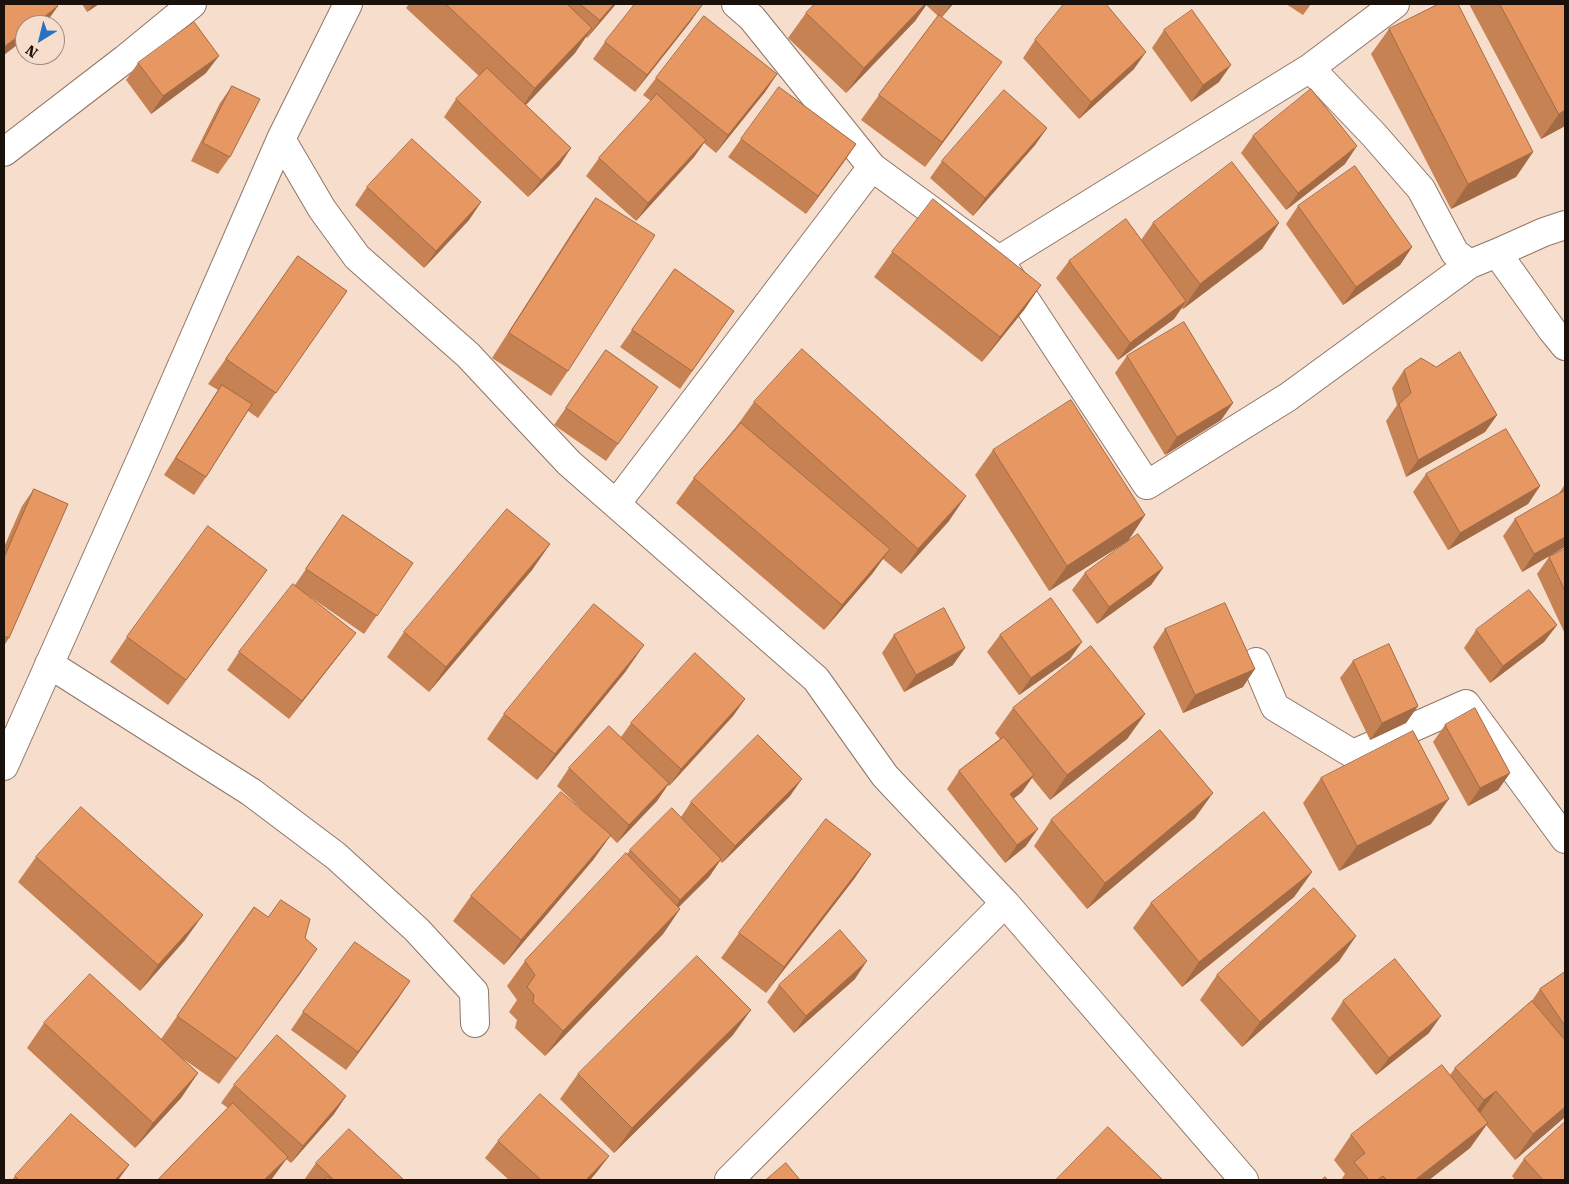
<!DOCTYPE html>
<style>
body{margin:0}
#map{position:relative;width:1569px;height:1184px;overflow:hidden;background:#f7ddcc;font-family:"Roboto Serif",serif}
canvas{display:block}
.frame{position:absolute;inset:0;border:5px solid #1a110b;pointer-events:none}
.north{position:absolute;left:15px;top:15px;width:50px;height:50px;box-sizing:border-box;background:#f7ddcc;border:1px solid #9f8b7f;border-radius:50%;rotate:216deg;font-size:14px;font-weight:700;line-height:20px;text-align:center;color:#1a110b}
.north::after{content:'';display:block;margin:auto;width:18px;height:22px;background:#2772c2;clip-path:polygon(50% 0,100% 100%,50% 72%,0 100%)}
</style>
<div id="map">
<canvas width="1569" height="1184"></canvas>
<div class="frame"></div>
<div class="north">N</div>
</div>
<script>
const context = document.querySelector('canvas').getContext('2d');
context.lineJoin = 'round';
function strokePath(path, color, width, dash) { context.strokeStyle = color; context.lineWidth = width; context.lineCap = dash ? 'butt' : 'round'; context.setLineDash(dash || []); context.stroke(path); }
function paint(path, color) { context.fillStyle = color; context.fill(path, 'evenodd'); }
const minor = new Path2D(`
 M736 4 752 18 872 167 999 260 1310 68 1395 4
 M1310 68 1374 135 1421 189 1455 253 1470 264
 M281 139 322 209 357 257 468 355 569 463 816 679 885 776 1005 903 1244 1180
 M4 152 125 59 192 4
 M1497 253 1544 232 1565 225
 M1007 272 1147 485 1288 397 1470 264 1497 253 1552 330 1565 346
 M616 504 872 167
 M1256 662 1275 707 1353 754 1466 704 1565 839
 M49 664 251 792 336 856 417 930 474 992 475 1023
 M4 766 145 450 281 139 348 4
 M729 1180 1005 903`);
const wall = new Path2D(`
 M82 4H99L87 12Z
 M409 4H616L587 38 586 37 575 53 526 105 571 148 559 166 528 197 444 117 456 99 479 76 406 8Z
 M815 4H953L942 17 984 87 925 167 861 120 879 95 938 16 926 5 915 21 846 93 788 38 806 13Z
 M1286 4H1311L1303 15Z
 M1469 4H1565V126L1541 139Z
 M691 21 635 92 593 59 605 42Z
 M1389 29 1533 152 1516 177 1451 209 1371 54Z
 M1164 30 1219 82 1191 102 1152 48Z
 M1035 40 1134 69 1079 119 1023 58Z
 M138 63 206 73 151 114 126 80Z
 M777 74 765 92 716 153 704 143 694 157 636 221 586 176 599 158 651 101 643 95 656 78Z
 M232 86 230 157 218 174 191 161 220 103Z
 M1047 128 1035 145 973 216 930 178 942 161Z
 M1253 136 1345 164 1286 210 1241 153Z
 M741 139 856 144 806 214 728 157Z
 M367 187 481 202 469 220 424 268 355 205Z
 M596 198 568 371 551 396 492 358 578 223Z
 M1298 206 1412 247 1400 265 1343 305 1286 224Z
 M1153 223H1279L1262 249 1183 309 1182 308 1174 319 1118 360 1056 278 1069 261 1141 240Z
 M892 252 1041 285 1024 310 982 362 874 277Z
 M298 256 347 291 258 418 248 411 206 477 194 495 164 475 218 390 208 384Z
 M675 269 734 311 680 389 620 347Z
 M606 350 658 387 606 461 554 425Z
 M1127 356 1233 403 1221 420 1165 455 1115 373Z
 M1404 370 1497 415 1485 432 1406 477 1386 421 1397 405 1392 388Z
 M754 402 949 521 901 574 883 559 872 574 824 630 676 503 694 478 736 427Z
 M993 450 1145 515 1128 541 1049 591 975 475Z
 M1426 474 1540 486 1528 504 1448 550 1413 492Z
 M1565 484V547L1522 572 1503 536 1515 519 1558 495Z
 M34 489 9 638 4 646V547L22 506Z
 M343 515 413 563 364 634 306 594 343 650 289 719 227 670 239 652 295 585Z
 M550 544 532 570 429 692 387 657 404 632Z
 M1565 549V634L1537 574 1549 557Z
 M1163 568 1151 585 1097 624 1072 590 1085 573Z
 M267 570 168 705 110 662 127 637Z
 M1557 625 1544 642 1490 683 1464 648 1476 630Z
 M1165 629 1243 687 1183 713 1153 647Z
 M894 635 953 665 904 692 882 653Z
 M1000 635 1070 659 1019 695 987 652Z
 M1353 661 1418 706 1406 723 1370 740 1340 678Z
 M626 671 537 780 487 739 504 714Z
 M745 699 733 716 669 786 668 785 657 801 617 843 610 836 593 860 504 965 453 921 471 896 595 822 557 786 569 768 621 737 631 723Z
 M1013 708 1145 714 1127 739 1050 800 1032 778 1022 792 1014 798 1026 846 1005 863 947 789 959 771 1000 739 995 733Z
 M1445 725 1510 773 1498 790 1468 806 1433 742Z
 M1321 778 1431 824 1339 871 1303 803Z
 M790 796 722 863 720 861 709 877 678 907 680 909 663 934 545 1056 515 1028 517 1020 509 1012 517 1000 507 986 525 961 627 854 630 850 681 817 691 802Z
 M1195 818 1087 909 1034 846 1051 820Z
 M871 854 854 879 766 993 721 958 739 933Z
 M36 857 185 940 140 991 18 882Z
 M1312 872 1294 897 1182 987 1133 928 1151 903Z
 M254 907 268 917 305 938 317 949 219 1084 182 1058 198 1073 181 1098 135 1148 27 1048 44 1023 161 1039Z
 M1356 936 1339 961 1242 1047 1200 1000 1217 975Z
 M1565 972V1117L1515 1160 1486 1125 1470 1148 1429 1180H1341L1345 1174 1334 1160 1351 1135 1450 1075 1455 1068 1531 1002 1540 989Z
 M855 979 794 1033 767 1002 779 985Z
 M398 999 346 1070 291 1030 303 1012Z
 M1343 1001 1429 1033 1376 1075 1331 1019Z
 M733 1035 614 1153 560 1099 578 1074Z
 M234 1085 346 1096 334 1114 291 1163 286 1159 271 1180H158L228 1108 221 1103Z
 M498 1141 609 1156 596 1173 590 1180H509L485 1158Z
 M1524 1159 1565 1180H1515L1512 1176Z
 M316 1163 404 1180H304Z
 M129 1165 118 1180H12L15 1176Z`);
const shadedWall = new Path2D(`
 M93 4H99L87 12Z
 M614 4H616L587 38 600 20Z
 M703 4 691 21 635 92 647 75Z
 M925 4H927L915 21 846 93 864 68Z
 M951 4H953L941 18Z
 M58 6 46 23 44 25H33Z
 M592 28 575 53 518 113 535 88Z
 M25 31V39L4 55V47Z
 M1146 52 1134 69 1079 119 1091 102Z
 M219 56 206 73 151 114 163 96Z
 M1002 62 984 87 925 167 942 142Z
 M1231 65 1219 82 1191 102 1203 85Z
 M777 74 765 92 716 153 728 135Z
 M1565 110V126L1541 139 1559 114Z
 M1047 128 1035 145 973 216 985 198Z
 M706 140 694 157 636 221 648 203Z
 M856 144 844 162 806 214 818 196Z
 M1357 146 1345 164 1286 210 1298 193Z
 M571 148 559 166 528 197 541 180Z
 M1533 152 1516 177 1451 209 1468 184Z
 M481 202 469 220 424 268 436 251Z
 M1279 223 1262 249 1183 309 1200 284Z
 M1412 247 1400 265 1343 305 1356 287Z
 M1041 285 1024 310 982 362 1000 337Z
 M1186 301 1174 319 1118 360 1130 343Z
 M1233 403 1221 420 1165 455 1177 437Z
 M1497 415 1485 432 1406 477 1418 460Z
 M1540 486 1528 504 1448 550 1460 533Z
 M966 496 949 521 901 574 918 549Z
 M1145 515 1128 541 1049 591 1067 566Z
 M1565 537V547L1522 572 1534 554Z
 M550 544 532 570 429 692 446 667Z
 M890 549 872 574 824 630 842 605Z
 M1163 568 1151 585 1097 624 1109 607Z
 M267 570 249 595 168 705 186 680Z
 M1557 625 1544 642 1490 683 1503 666Z
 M356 633 343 650 289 719 302 701Z
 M1082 642 1070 659 1019 695 1031 678Z
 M644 645 626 671 537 780 555 754Z
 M965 648 953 665 904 692 916 675Z
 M1255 669 1243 687 1183 713 1195 695Z
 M745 699 733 716 669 786 681 769Z
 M1418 706 1406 723 1370 740 1382 723Z
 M1145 714 1127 739 1050 800 1067 775Z
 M1510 773 1498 790 1468 806 1480 788Z
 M1034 775 1022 792 998 811 1010 794Z
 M802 779 790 796 722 863 735 846Z
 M669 783 657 801 617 843 629 825Z
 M1213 793 1195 818 1087 909 1105 883Z
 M1449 799 1431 824 1339 871 1357 846Z
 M1038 829 1026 846 1005 863 1017 845Z
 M611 835 593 860 504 965 521 940Z
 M871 854 854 879 766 993 784 967Z
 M721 859 709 877 668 918 680 900Z
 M1312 872 1294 897 1182 987 1199 962Z
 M680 909 663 934 545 1056 563 1031Z
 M203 915 185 940 140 991 158 965Z
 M1356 936 1339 961 1242 1047 1260 1022Z
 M317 949 300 974 219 1084 237 1059Z
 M867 961 855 979 794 1033 806 1016Z
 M410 981 398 999 346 1070 358 1052Z
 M751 1010 733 1035 614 1153 632 1128Z
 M1441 1016 1429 1033 1376 1075 1389 1058Z
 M198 1073 181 1098 135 1148 153 1123Z
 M1496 1091 1478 1116 1466 1125 1484 1100Z
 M346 1096 334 1114 291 1163 303 1146Z
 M1565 1107V1117L1515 1160 1533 1134Z
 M1488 1123 1470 1148 1429 1180H1415Z
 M609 1156 596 1173 590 1180H586Z
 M288 1157 271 1180H264Z
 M129 1165 118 1180H115Z`);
const building = new Path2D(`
 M4 4H56L58 6 33 25H25V31L4 47Z
 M446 4H567L592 28 535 88Z
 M580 4H614L600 20Z
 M635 4H703L647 75 605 42Z
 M815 4H925L864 68 806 13Z
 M1064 4H1106L1146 52 1091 102 1035 40Z
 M1439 4H1458L1533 152 1468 184 1389 29Z
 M1500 4H1565V110L1559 114Z
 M1192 10 1231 65 1203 85 1164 30Z
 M939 15 1002 62 942 142 879 95Z
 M704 16 777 74 728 135 656 78Z
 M194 22 219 56 163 96 138 63Z
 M487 68 571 148 541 180 456 99Z
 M232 86 260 99 230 157 203 143Z
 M779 87 856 144 818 196 741 139Z
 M1311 89 1357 146 1298 193 1253 136Z
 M1004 90 1047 128 985 198 942 161Z
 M657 94 706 140 648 203 599 158Z
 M412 139 481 202 436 251 367 187Z
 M1232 162 1279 223 1200 284 1153 223Z
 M1355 166 1412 247 1356 287 1298 206Z
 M596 198 655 235 568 371 509 333Z
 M933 199 1041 285 1000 337 892 252Z
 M1126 219 1186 301 1130 343 1069 261Z
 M298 256 347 291 276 393 226 359Z
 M675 269 734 311 692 371 632 330Z
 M1184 322 1233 403 1177 437 1127 356Z
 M802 349 966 496 918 549 754 402Z
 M606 350 658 387 618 444 566 408Z
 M1460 352 1497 415 1418 460 1399 404 1411 393 1404 370 1421 358 1436 367Z
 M222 385 252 404 206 477 176 458Z
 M1071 400 1145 515 1067 566 993 450Z
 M741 423 890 549 842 605 694 478Z
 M1506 429 1540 486 1460 533 1426 474Z
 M34 489 68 504 9 638 4 636V558Z
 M1564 491 1565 493V537L1534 554 1515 519Z
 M507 509 550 544 446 667 404 632Z
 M343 515 413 563 377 616 306 569Z
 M208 526 267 570 186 680 127 637Z
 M1138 534 1163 568 1109 607 1085 573Z
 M1565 549V591L1549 557Z
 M293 584 356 633 302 701 239 652Z
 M1529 590 1557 625 1503 666 1476 630Z
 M1051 598 1082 642 1031 678 1000 635Z
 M1225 603 1255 669 1195 695 1165 629Z
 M594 604 644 645 555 754 504 714Z
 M944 608 965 648 916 675 894 635Z
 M1389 644 1418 706 1382 723 1353 661Z
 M1091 646 1145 714 1067 775 1013 708Z
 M695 653 745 699 681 769 631 723Z
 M1475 708 1510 773 1480 788 1445 725Z
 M609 726 669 783 629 825 569 768Z
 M1160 730 1213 793 1105 883 1051 820Z
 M1413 731 1449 799 1357 846 1321 778Z
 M758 735 802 779 735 846 691 802Z
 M1004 737 1034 775 1010 794 1038 829 1017 845 959 771Z
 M561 792 611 835 521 940 471 896Z
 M81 807 203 915 158 965 36 857Z
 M672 808 721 859 680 900 630 850Z
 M1264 812 1312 872 1199 962 1151 903Z
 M826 819 871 854 784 967 739 933Z
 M626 853 680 909 563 1031 533 1002 534 995 527 987 535 975 525 961Z
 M1314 888 1356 936 1260 1022 1217 975Z
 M281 900 310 919 305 938 317 949 237 1059 177 1016 254 907 268 917Z
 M840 930 867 961 806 1016 779 985Z
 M355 942 410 981 358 1052 303 1012Z
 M697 956 751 1010 632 1128 578 1074Z
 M1395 959 1441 1016 1389 1058 1343 1001Z
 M1565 972V1026L1540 989Z
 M90 974 198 1073 153 1123 44 1023Z
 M1532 1001 1565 1040V1107L1533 1134 1496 1091 1484 1100 1455 1068Z
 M277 1035 346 1096 303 1146 234 1085Z
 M1442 1065 1488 1123 1415 1180H1387L1383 1176 1377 1180H1369L1354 1162 1365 1153 1351 1135Z
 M540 1094 609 1156 586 1180H541L498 1141Z
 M233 1103 288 1157 264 1180H158Z
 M71 1114 129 1165 115 1180H19L15 1176Z
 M1565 1122V1180H1543L1524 1159Z
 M1108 1127 1163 1180H1058L1057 1179Z
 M349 1129 404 1180H334L316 1163Z
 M786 1163 800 1180H766Z
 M328 1177 332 1180H324Z
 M1325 1177 1328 1180H1322Z`);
strokePath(minor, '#8e7667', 30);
strokePath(minor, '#fff', 28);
paint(wall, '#c78254');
paint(shadedWall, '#a26a45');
paint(building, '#e79762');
strokePath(building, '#a26a45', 1);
</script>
